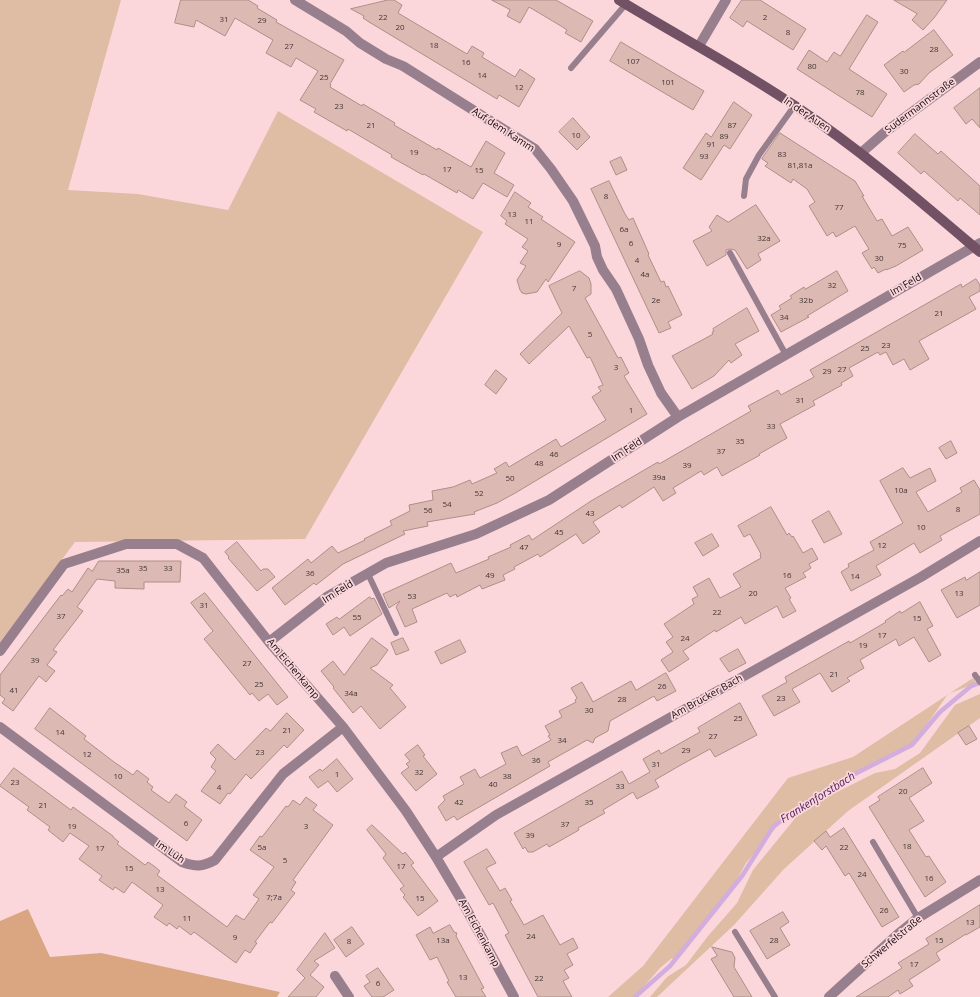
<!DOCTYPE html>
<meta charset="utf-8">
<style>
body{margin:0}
canvas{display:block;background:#fbd7dc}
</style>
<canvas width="980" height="997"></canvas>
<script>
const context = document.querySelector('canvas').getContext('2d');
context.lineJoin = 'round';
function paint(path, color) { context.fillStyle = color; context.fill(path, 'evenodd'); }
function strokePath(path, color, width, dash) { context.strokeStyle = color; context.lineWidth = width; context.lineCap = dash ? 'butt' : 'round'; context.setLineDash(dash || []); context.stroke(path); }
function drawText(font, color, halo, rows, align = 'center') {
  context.font = font + ' "Open Sans",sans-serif'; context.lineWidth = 3.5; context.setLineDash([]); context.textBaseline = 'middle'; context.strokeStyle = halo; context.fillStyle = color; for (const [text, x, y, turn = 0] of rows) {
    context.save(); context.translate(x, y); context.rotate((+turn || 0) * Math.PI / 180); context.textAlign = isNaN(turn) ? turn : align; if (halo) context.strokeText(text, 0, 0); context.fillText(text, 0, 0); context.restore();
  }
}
const green = new Path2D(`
 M0 0H121L68 190 138 194 228 210 278 111 483 232 305 539 75 542 0 642Z
 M973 678 976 683 948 694 914 743 887 760 869 766 819 792 791 810 746 863 729 894 702 925 674 962 672 958 660 968 639 992 633 997H608L643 966 788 778 853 757Z
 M980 694V718L848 811 784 869 734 925 657 997H650L667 977 686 965 708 936 737 903 753 870 797 816 825 798 875 773 895 769 920 753 955 705Z`);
const forest = new Path2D(`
 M28 909 50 957 101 953 280 992 277 997H0V921Z`);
const stream = new Path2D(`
 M635 997 670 966 742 876 773 827 799 807 841 781 912 745 940 712 971 686 980 683`);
const building = new Path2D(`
 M181 0H248L258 6 257 8 277 20 276 22 344 60 330 84 331 85 330 87 362 106 363 104 395 123 394 125 437 150 438 148 471 167 486 141 505 153 494 173 514 185 507 197 483 183 473 199 458 190 457 193 424 174 423 175 391 157 392 155 348 129 347 131 314 112 316 109 300 100 318 71 296 58 291 67 266 53 273 40 235 18 225 36 196 20 194 27 175 23Z
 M388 0H394L402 5 398 13 467 54 472 46 484 53 482 57 515 77 520 69 535 79 519 107 499 95 497 99 369 22 363 18 364 16 351 9Z
 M492 0H556L593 21 581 42 565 33 567 30 561 26 529 7 520 23 507 16 510 10Z
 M742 0H760L806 29 793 50 747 21 743 27 730 18Z
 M894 0H947L934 18 923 30 912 20 917 14Z
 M867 15 878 22 849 69 887 94 872 117 797 69 809 50 827 62 834 52 840 56Z
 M934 30 953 55 929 73 919 84 914 85 904 92 884 65 903 51 904 52Z
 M621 42 704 91 693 110 610 61Z
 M980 88V128L972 119 966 124 954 108Z
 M734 102 752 115 730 149 724 145 701 180 683 168 706 133 711 137Z
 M573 118 590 137 577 150 559 132Z
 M780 133 855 181 864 196H862L877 221 882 219 892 236 908 227 923 250 896 266 886 270V269L878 273 874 267 872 269 862 253 869 249 855 226 836 237 833 232 827 236 809 206 815 202 807 189 793 179 791 183 765 166 768 163 762 159Z
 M915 134 938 154 941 151 980 186V215L960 198 958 201 924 171 921 174 898 153Z
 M621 157 627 170 616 175 610 162Z
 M609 181 625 214 629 220 633 218 649 254 648 255 661 282 664 281 666 287 668 286 682 315 668 322 671 328 659 333 591 189Z
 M515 192 531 203 528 207 543 217 541 219 575 242 548 282 546 279 537 292 526 294 522 293 520 290 517 280 526 266 520 263 528 251 522 247 528 239 505 224 507 221 501 216Z
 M756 205 780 241 758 254 761 260 747 269 735 250 730 249 726 250V255L707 266 693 241 712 231 709 227 717 215 728 222Z
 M580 271 589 278 591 284V294L585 298 618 358 621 357 629 373 624 376 647 414 517 492 497 503 474 512 475 514 427 522 428 526 403 531 405 534 343 564 316 585 314 583 285 605 272 588 308 559 311 563 332 546 338 553 365 540 364 539 392 525 390 521 410 511 409 505 433 500 432 491 453 487 470 480 472 484 497 473 494 469 506 462 509 467 556 439 561 447 606 420 592 397 601 391 598 387 603 385 590 357 587 358 569 326 529 364 520 354 562 313 549 286Z
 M837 271 848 291 807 316 809 317 781 332 771 315 781 309 779 306 792 298 790 296 804 287 805 289Z
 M976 279 980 285V291L969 297 976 309 919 341 929 359 910 370 904 359 893 365 886 352 880 355 878 352 849 368 853 376 841 383 842 385 813 401 815 405 780 424 787 438 759 454 760 455 722 476 717 467 704 475 701 471 673 488 676 493 663 501 654 487 622 508 620 505 593 522 600 532 583 544 576 534 540 557 538 554 514 567 515 569 503 575 505 580 482 589 480 585 457 597 456 594 450 597 447 593 412 609 417 622 405 627 396 607 400 601 389 608 383 594 451 563 456 573 489 559 488 557 511 547 510 545 529 535 532 540 591 501 658 462 659 464 751 411 748 406 778 390 781 395 814 377 810 370 961 284 962 287Z
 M747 308 759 331 735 344 742 355 731 363 729 360 714 376 692 389 672 356 706 338 713 334 712 332 714 331 713 329Z
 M496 370 507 379 496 394 485 385Z
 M951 441 957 453 946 459 939 448Z
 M903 468 910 478 930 468 936 481 916 492 928 512 962 492 960 488 974 480 980 490V514L940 536 942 540 920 553 914 543 876 566 881 575 851 591 841 572 849 567 848 564 874 550 870 542 903 523 880 481Z
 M771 507 787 535 789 533 792 537 793 536 803 553 812 548 818 559 809 564 811 568 803 573 806 577 785 588 791 598 789 599 796 611 783 618 777 606 745 624 741 617 716 632 715 630 683 651 689 659 669 672 661 660 673 652 666 642 673 637 664 624 694 604 692 599 698 596 693 587 709 578 720 598 741 587 733 574 761 558 760 555 761 554 750 534 744 537 738 526Z
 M829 511 842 534 824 543 812 521Z
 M712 534 719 546 703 556 695 543Z
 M237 542 261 571 263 569H268L275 577 257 591 228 558 229 557 225 552Z
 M99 561H181L180 582H144V589L115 588V581L97 579 77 607 83 611 53 650 57 652 47 665 55 671 46 682 39 676 13 711 2 703 5 699 0 695V675L61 595 62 596 68 589 72 592 88 568 92 571Z
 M980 572V605L957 618 941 590 965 577 966 580Z
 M205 593 288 697 277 705 268 694 259 701 252 693 250 695 204 639 213 631 191 603Z
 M370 597 371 599 374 598 382 614 350 636 344 627 333 635 326 624 337 617 339 619Z
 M920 602 933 626 927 629 941 655 929 662 914 637 899 646 896 639 860 660 864 668 847 678 850 681 832 692 820 673 792 689 800 702 774 716 762 696 787 682 785 677 849 641 850 643 886 622 885 621 900 611 901 613Z
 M372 638 388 650 377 665 370 668 393 685 390 688 406 707 380 729 361 706 353 713 333 688 334 687 321 671 333 661 344 675Z
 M403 638 409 650 396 655 391 643Z
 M460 640 466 652 441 664 435 652Z
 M738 649 746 663 729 672 720 659Z
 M666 673 676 691 657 701 654 696 610 721 608 731 595 738 593 743 587 740 548 762 550 766 457 820 454 816 446 821 438 807 445 800 443 796 464 784 460 777 475 769 480 778 506 764 501 753 517 746 522 756 551 740 548 736 550 735 545 726 562 717 559 711 576 702 575 700 577 698 571 688 582 682 593 702 631 681 636 690Z
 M740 703 757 735 715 757 710 749 679 766 655 780 659 787 637 799 633 792 603 810 605 813 578 828 579 830 549 847 547 844 533 852H528L525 847 523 849 514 833 622 771 629 784 650 772 643 759 659 750 661 754 700 732 698 728Z
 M50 708 86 736 84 739 114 762 133 775 137 770 149 779 147 782 153 787 151 790 169 803 176 794 187 802 184 806 202 820 187 841 35 729Z
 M287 713 304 730 287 748 284 745 251 779 246 774 230 794 228 793 220 804 201 791 216 771 211 767 216 759 210 753 218 744 235 760 266 728 270 731Z
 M969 726 977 739 966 745 958 733Z
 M418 745 425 755 423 756 437 774 416 791 401 773 409 767 406 764 410 761 405 755Z
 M337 759 353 779 337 792 328 781 318 788 309 777 320 769 322 771Z
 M14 768 71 810 73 807 113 836V837L119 842 117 844 145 865 148 862 154 866 160 871 157 875 227 927 236 915 244 920 259 899 253 895 274 867 250 850 260 836 262 837 286 806 288 807 293 800 300 805 306 797 317 805 313 810 333 825 293 880 296 882 291 890 295 893 272 923 270 922 255 942 257 943 250 953 245 950 236 963 194 932 191 935 179 926 177 929 169 923 167 926 154 917 163 905 132 882 124 893 115 887 113 890 99 880 102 876 79 859 89 846 70 833 63 842 48 830 50 827 27 810 29 807 0 786Z
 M923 768 932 783 909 798 924 821 909 830 926 857 929 856 946 882 925 897 869 807 880 800 878 797Z
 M372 825 403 854 405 852 414 863 411 865 438 901 418 916 403 897 405 895 400 889 404 886 383 858 386 854 367 830Z
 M844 828 899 917 882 927 849 873 845 876 826 846 822 850 814 841 826 831 830 837Z
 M487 849 496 863 486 868 500 891 505 888 512 900 510 901 524 925 543 915 560 945 573 938 578 948 567 954 573 965 564 970 569 978 563 981 572 997H538L505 935 509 933 493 903 489 905 464 862Z
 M980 905V927L966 935V934L936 953 940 960 909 980 913 986 900 994 898 990 888 997H856L902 968 898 963 929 944 926 939Z
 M783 912 789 922 780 928 790 945 767 959 750 931Z
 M450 925 454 932 457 933 456 936 484 988 481 989 486 997H456L447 982 449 981 437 957 430 960 416 935 430 927 433 933Z
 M352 927 364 944 346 957 334 940Z
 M325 933 335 948 314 961 319 965 310 975 324 987 316 997H288L305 978 297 970Z
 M712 947 732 952 735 958 734 967 752 997H734L711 959 717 956Z
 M378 968 394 990 383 997H372L364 986 370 982 366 976Z`);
const lane = new Path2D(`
 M571 68 626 4
 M744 196 746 179 759 155 795 105
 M730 253 786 355
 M368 574 396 633
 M975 675 980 682
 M873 842 918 918
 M735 932 775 997`);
const street = new Path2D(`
 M295 0 346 31 360 43 386 59 403 66 535 149 551 169 573 201 595 246 597 257 603 270 616 289 639 339 648 365 661 393 678 417
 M699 46 726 0
 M861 153 885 132 980 62
 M269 642 328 596 386 563 476 534 549 500 678 417 980 243
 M0 651 64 564 126 544H177L203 558 269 642 343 727 406 811 436 857 462 901 514 997
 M0 727 182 862C196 867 202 867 215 860L283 774 343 727
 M436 857 496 815 921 577 980 541
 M335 976 349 997
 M829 997 897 935 918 918 980 880`);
const secondary = new Path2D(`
 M619 0C678 36 739 68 795 106 861 150 920 201 980 252`);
const numberNames = [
 ["22",383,18],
 ["2",765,18],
 ["31",224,20],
 ["29",262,21],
 ["20",400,28],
 ["8",788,33],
 ["18",434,46],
 ["27",289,47],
 ["28",934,50],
 ["107",633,62],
 ["16",466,63],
 ["80",812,67],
 ["30",904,72],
 ["14",482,76],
 ["25",324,78],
 ["101",668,83],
 ["12",519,88],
 ["78",860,93],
 ["23",339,107],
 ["21",371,126],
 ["87",732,126],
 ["10",576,136],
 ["89",724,137],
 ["91",711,145],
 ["19",414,153],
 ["83",782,155],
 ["93",704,157],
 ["81,81a",800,166],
 ["17",447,170],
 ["15",479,171],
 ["8",606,197],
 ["77",839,208],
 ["13",512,215],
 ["11",529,222],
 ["6a",624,230],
 ["32a",764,239],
 ["6",631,244],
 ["9",559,245],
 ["75",902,246],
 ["30",879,259],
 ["4",637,261],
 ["4a",645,275],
 ["32",832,286],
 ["7",574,289],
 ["2e",656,301],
 ["32b",806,301],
 ["21",939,314],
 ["34",784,318],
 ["5",590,335],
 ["23",886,346],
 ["25",865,349],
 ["3",616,368],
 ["27",842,370],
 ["29",827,372],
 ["31",800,401],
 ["1",631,411],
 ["33",771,427],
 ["35",740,442],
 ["37",721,452],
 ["46",554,455],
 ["48",539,464],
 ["39",687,466],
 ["39a",659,478],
 ["50",510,479],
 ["10a",901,491],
 ["52",479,494],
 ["54",447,505],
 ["8",958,510],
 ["56",428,511],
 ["43",590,514],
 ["10",921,528],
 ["45",559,533],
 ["12",882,546],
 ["47",524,548],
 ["35",143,569],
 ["33",168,569],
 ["35a",123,571],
 ["36",310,574],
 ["49",490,576],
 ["16",787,576],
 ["14",855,577],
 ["20",753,594],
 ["13",959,594],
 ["53",412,597],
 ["31",204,606],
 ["22",717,613],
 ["37",61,617],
 ["55",357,618],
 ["15",917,619],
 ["17",882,636],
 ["24",685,639],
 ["19",863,646],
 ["39",35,661],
 ["27",247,664],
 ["21",834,675],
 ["25",259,685],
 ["26",662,687],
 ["41",14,691],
 ["34a",351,694],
 ["23",781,699],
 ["28",622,700],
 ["30",589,711],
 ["25",738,719],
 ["21",287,731],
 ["14",60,733],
 ["27",713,737],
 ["34",562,741],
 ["29",686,751],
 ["23",260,753],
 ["12",87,755],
 ["36",536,761],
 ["31",656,765],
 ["32",419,773],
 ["1",337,775],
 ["10",118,777],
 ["38",507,777],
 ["23",15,783],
 ["40",493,785],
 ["33",620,787],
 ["4",219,788],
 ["20",903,792],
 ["42",459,803],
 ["35",589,803],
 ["21",43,806],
 ["6",186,824],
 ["37",565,825],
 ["19",72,827],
 ["3",306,827],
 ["39",530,836],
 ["18",907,847],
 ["5a",262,848],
 ["22",844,848],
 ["17",100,849],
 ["5",285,861],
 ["17",401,867],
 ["15",129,869],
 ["24",862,875],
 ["16",929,879],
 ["13",160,890],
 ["7;7a",274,898],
 ["15",420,899],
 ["26",884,911],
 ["11",187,919],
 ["13",970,923],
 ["24",531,937],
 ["9",235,938],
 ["13a",443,941],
 ["28",774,941],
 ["15",939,941],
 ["8",349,942],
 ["17",914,965],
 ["13",463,978],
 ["22",539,979],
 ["6",378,984]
];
const streetNames = [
 ["Sudermannstraße",920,106,-37],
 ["In der Auen",807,115,34],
 ["Auf dem Kamm",503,130,33],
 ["Im Feld",906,285,-30],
 ["Im Feld",627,450,-33],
 ["Im Feld",338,592,-32],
 ["Am Eichenkamp",293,669,50],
 ["Am Brücker Bach",707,697,-29],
 ["Im Lüh",170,852,34],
 ["Am Eichenkamp",479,933,62],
 ["Schwerfelstraße",892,942,-40]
];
const waterNames = [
 ["Frankenforstbach",818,798,-32]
];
paint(green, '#dfbca4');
paint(forest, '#daa682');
strokePath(stream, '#d3addd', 4.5);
paint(building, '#dcbab3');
strokePath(building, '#af8e87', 1);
strokePath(lane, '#987f8d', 6);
strokePath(street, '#987f8d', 10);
strokePath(secondary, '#735165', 10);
drawText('8px', '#453434', null, numberNames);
drawText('10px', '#13080a', '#fbd7dc', streetNames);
drawText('italic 11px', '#50225c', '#fbd7dc', waterNames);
</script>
